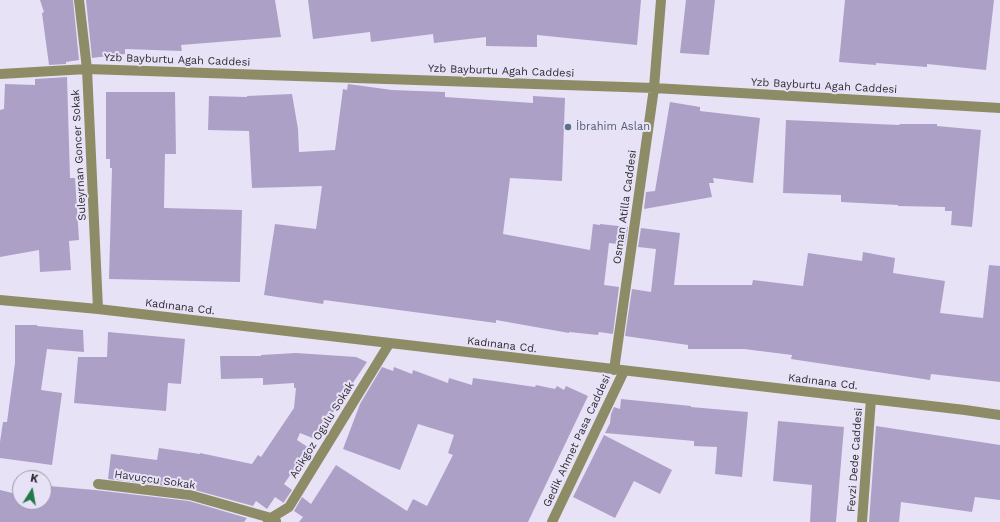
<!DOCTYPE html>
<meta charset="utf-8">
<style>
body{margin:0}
#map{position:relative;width:1000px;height:522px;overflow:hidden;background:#e8e2f6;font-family:"Work Sans",sans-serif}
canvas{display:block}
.north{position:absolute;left:12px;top:470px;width:40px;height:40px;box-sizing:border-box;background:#e8e2f6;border:1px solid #9e99a8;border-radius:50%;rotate:11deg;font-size:11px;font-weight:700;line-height:16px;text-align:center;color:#2e2c33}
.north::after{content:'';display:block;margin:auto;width:14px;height:18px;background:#247749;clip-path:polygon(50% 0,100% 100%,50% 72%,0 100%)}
</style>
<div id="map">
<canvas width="1000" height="522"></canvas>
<div class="north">K</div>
</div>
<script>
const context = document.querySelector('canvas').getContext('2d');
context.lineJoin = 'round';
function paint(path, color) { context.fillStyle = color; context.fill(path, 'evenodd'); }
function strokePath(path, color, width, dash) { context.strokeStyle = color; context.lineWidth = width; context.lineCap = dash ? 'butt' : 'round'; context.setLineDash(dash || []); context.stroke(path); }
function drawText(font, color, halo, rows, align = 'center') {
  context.font = font + ' "Work Sans",sans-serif'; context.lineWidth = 4; context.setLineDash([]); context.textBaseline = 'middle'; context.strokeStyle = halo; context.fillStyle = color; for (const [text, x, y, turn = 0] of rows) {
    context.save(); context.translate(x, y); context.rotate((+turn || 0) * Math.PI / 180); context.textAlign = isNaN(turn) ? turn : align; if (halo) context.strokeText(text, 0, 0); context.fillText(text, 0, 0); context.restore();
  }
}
const building = new Path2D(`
 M40 0H73L79 60 66 62V64L49 65 42 13 44 12Z
 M86 0H275L281 37 181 45 182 51 125 49V54L92 58Z
 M308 0H641L637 45 537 35V47L486 46V37L434 43 433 34 371 42 370 32 313 39Z
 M686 0H715L709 55 680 53Z
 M845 0H994L986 70 927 64V67L876 63V65L839 62Z
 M67 77 70 178H75L79 240 69 241 71 270 40 272 39 250 0 257V110L4 109 5 84 35 85V79Z
 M348 84 392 90 445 92V97L533 103V96L565 98 562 181 510 178 503 234 590 250 593 224 600 225V224L628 227 625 245 609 243 604 285 619 287 613 334 599 332 598 335 569 332V333L496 320V323L324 300 323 304 264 295 275 224 316 229 322 186 252 188 249 131 208 130 209 96 247 97V96L292 94 298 129 299 152 335 150 343 89 347 90Z
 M106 92H175L176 154H165L164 208 242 210 240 282 109 279 112 168H110V159H106Z
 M670 102 700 107V111L760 118 753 183 713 178 714 183H709L712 197 644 209 646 192 655 191Z
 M786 120 899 125 900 124H937V126L981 130 972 227 951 225 952 211H945V207L898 206V205L841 202V195L783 193Z
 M641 228 680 233 674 285H752L753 280 803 286 808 253 862 261 863 252 895 258 893 273 945 281 940 313 983 318 989 265 1000 266V382L931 374 930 380 791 359 792 355 744 349H688V345L625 336 632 289 651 292 656 249 638 247Z
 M15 325H37V326L83 330 84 352 47 349 41 390 62 393 52 465 0 458V442L3 422H7L15 363Z
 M108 332 185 339 181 384 168 383 166 411 74 403 78 357H107Z
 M296 353 356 357 367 362 315 439 300 433 297 440 309 448 284 484 292 490 284 502V503L275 497 267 509 256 501 253 506 191 489 108 479 111 454 157 460 159 448 200 454V453L252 464 258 455 261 457 294 408 296 388H294V383L263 385V378L221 379 220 356H261V355Z
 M382 367 393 371 394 367 412 374 413 370 448 383 449 378 472 385 473 378 535 387 536 385 555 389 557 386 564 390 566 386 588 396 528 522H299L303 517 294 511 302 497 311 504 336 465 407 511 413 499 427 506 453 455 448 453 454 435 418 424 400 470 343 449 360 404Z
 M621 399 691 406V407L748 412 742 477 715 474 717 447 694 446V441L605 433 610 423 611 414 614 407 620 409Z
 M778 421 844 427 836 522H810L812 485 773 481Z
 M876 426 1000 445V500L975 497 972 512 901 502 899 522H869Z
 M604 435 672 470 660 494 634 481 615 518 573 497Z
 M49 486 95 490 189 501 247 518 244 522H0V490L20 495V502H44V491Z`);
const minor = new Path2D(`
 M79 0 87 69 98 309
 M0 74 87 69 654 88 1000 108
 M0 300 98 309 965 410 1000 415
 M614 370 654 88 661 0
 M98 484 190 495 271 518 276 521
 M268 522 271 518 289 507 389 344
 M552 522 624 371
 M862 522 871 399`);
const markers = [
 [568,127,4,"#5c6f8a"]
];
const streetNames = [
 ["Yzb Bayburtu Agah Caddesi",177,60,2],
 ["Yzb Bayburtu Agah Caddesi",501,71,2],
 ["Yzb Bayburtu Agah Caddesi",824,86,3],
 ["Suleyrnan Goncer Sokak",79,155,-93],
 ["Osman Atilla Caddesi",625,207,-82],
 ["Kadınana Cd.",180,307,7],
 ["Kadınana Cd.",502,345,7],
 ["Kadınana Cd.",823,382,7],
 ["Acikgoz Ogulu Sokak",322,430,-58],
 ["Gedik Ahmet Pasa Caddesi",577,441,-65],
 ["Fevzi Dede Caddesi",855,460,-86],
 ["Havuçcu Sokak",155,480,8]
];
const serviceNames = [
 ["İbrahim Aslan",576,127]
];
paint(building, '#aca0c7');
strokePath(minor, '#8d8c67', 10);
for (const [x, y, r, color] of markers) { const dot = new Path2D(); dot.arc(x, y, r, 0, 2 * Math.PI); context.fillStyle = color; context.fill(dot); strokePath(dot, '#e8e2f6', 1.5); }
drawText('11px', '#2e2c33', '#e8e2f6', streetNames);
drawText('11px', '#4e5e75', '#e8e2f6', serviceNames, 'left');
</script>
